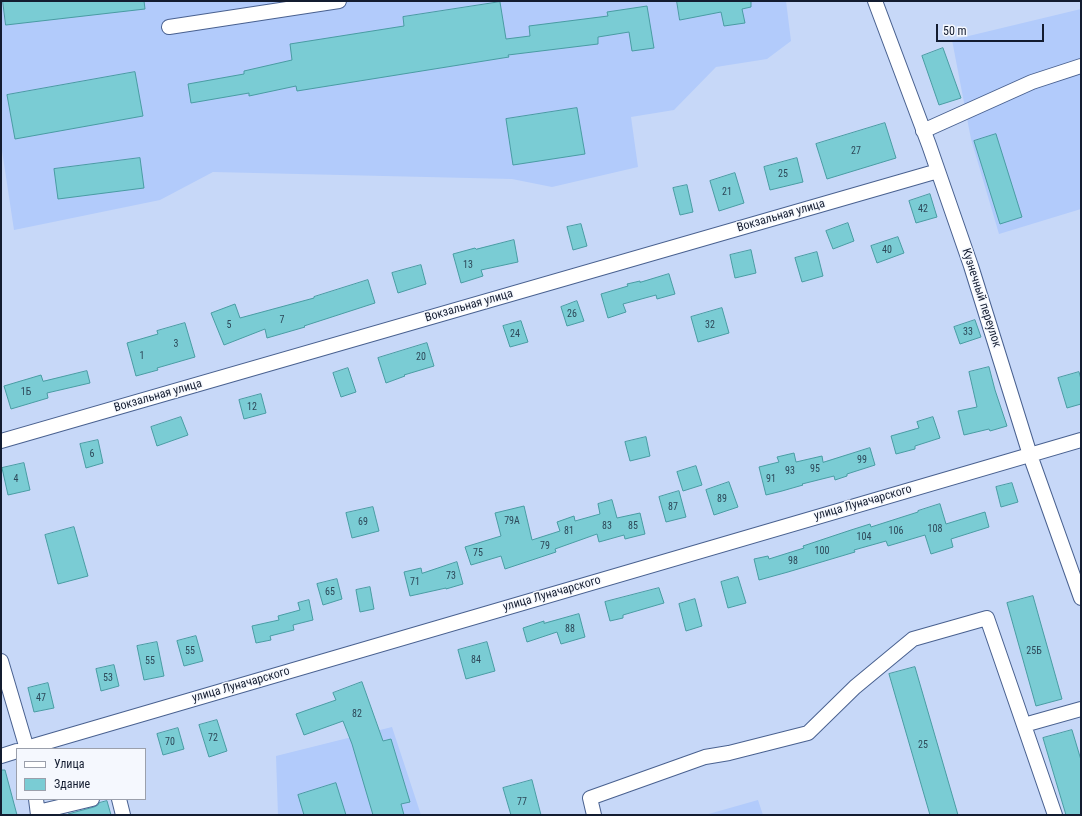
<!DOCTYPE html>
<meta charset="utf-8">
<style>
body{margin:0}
#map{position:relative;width:1082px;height:816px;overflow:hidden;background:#c7d8f8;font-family:"Roboto Condensed",sans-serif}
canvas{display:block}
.frame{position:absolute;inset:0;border:2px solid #131c30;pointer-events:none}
.legend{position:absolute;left:16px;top:748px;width:130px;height:52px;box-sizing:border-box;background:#f5f8fe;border:1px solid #9ba0ac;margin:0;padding:5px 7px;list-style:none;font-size:12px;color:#131c30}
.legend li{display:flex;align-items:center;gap:8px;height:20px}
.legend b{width:20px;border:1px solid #9ba0ac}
.scale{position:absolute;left:936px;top:24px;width:108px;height:18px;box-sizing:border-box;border:2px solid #131c30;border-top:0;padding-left:5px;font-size:12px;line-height:14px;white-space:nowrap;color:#131c30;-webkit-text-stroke:3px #f5f8fe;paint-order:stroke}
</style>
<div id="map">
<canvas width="1082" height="816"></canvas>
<div class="frame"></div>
<ul class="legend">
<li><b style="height:5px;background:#fff"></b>Улица</li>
<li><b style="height:11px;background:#7accd4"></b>Здание</li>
</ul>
<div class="scale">50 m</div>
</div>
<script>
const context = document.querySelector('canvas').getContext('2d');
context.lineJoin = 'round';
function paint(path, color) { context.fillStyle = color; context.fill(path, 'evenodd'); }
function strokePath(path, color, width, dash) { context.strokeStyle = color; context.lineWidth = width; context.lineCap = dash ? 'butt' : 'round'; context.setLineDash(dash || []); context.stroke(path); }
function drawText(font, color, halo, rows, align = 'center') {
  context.font = font + ' "Roboto Condensed",sans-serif'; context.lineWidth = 3; context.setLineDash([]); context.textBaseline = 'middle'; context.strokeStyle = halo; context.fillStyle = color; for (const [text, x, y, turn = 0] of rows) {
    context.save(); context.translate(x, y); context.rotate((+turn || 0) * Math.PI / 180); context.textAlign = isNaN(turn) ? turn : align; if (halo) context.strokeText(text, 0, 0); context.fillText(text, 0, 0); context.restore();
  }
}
const built = new Path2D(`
 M1 1H786L791 41 767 59 716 67 674 110 631 117 638 167 552 187 512 179 213 172 160 200 14 230 1 144Z
 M1081 9V209L999 234 971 139 952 40Z
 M392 727 421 815H278L276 756Z
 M758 800 763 815H705Z`);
const building = new Path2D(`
 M3 1H144L145 9 6 25Z
 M677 1H751V7L742 9 745 23 724 26 721 12 680 20Z
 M500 2 506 39 530 36 529 26 608 16 607 12 647 6 654 48 632 51 629 32 598 37V44L508 55 509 57 297 91 296 86 249 96V93L191 103 188 84 244 74V71L292 60 290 44 404 26 403 17Z
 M943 48 961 98 939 105 922 56Z
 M135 72 143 116 15 139 7 95Z
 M577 108 585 154 513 165 506 119Z
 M885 123 896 158 827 179 816 144Z
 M996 134 1022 217 1000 224 974 141Z
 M140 158 144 188 58 199 54 169Z
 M797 158 803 182 770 190 764 167Z
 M735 173 744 203 719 211 710 181Z
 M687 185 693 212 680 215 673 188Z
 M930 194 937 217 916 223 909 201Z
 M848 223 854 241 833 249 826 231Z
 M581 224 587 246 573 250 567 227Z
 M898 237 904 253 877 263 871 246Z
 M514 240 518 262 481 270 483 276 461 283 453 254 475 248 476 249Z
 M751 250 756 273 735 278 730 255Z
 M817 252 823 276 802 282 795 258Z
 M421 265 426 284 398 293 392 273Z
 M669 274 675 294 657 299 656 295 623 304 626 312 608 318 601 294 628 286 627 284 640 281V282Z
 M368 280 375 303 304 326 305 327 267 338 265 329 224 345 211 313 235 304 240 318 314 298V297Z
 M577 301 584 321 567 326 561 307Z
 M722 308 729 333 698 342 691 317Z
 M975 320 981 337 960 344 954 327Z
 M521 321 528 342 510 347 503 326Z
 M185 323 195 357 157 368 158 370 136 376 127 343 158 334 157 331Z
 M427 343 434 366 404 375 405 376 386 383 378 358Z
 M989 367 995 390 1007 426 990 431 989 429 964 435 958 411 977 407 969 372Z
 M348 368 356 392 341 397 333 373Z
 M87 371 90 383 47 393 48 398 11 409 4 386 41 375 43 381Z
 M1079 372 1081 379V404L1067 408 1058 378Z
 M261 394 266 413 244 419 239 400Z
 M181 417 188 435 157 446 151 427Z
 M933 417 940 438 915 446V449L896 454 891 436 919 428 917 422Z
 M646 437 650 456 630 461 625 442Z
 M98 440 103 463 86 468 80 444Z
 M870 448 875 465 847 474V476L835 480 834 476 802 484 803 485 782 491 766 495 759 467 779 462 777 457 794 453 796 462 822 456 823 462Z
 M24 463 30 490 8 495 2 468Z
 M696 466 702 485 683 491 677 472Z
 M729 482 738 507 714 515 706 490Z
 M1012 483 1018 502 1001 507 996 487Z
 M679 491 686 517 666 522 659 497Z
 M612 500 617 518 640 513 645 534 625 539 624 535 599 542 597 534 555 549 556 552 505 569 501 556 471 565 465 547 501 536 495 513 524 506 532 540 560 531 557 522 574 516 575 521 600 514 598 504Z
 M940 504 946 524 985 512 989 527 951 539 953 547 931 554 925 535 888 546 886 541 854 550 855 552 788 572 759 580 754 559 768 556 769 559 804 548 803 546 851 530 870 524 871 527 918 512V511Z
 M373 507 379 531 352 538 346 513Z
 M74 527 88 576 58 584 45 535Z
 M457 562 463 584 446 589V588L410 596 404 572 421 568 422 573Z
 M738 577 746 603 728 608 721 582Z
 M337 579 342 599 323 605 317 584Z
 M370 587 374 609 360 612 356 590Z
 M659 588 664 603 623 615V618L610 621 605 602Z
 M1033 596 1062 699 1036 706 1007 603Z
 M695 599 702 626 686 631 679 604Z
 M309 600 313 620 293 625 294 630 270 636 271 640 256 643 252 626 279 620 278 616 300 610 298 603Z
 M579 614 585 637 561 644 557 632 527 642 523 628 544 621V623Z
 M196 636 203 661 184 666 177 641Z
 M157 642 164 676 144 680 137 646Z
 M487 642 495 671 466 679 458 650Z
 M114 665 119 686 101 691 96 669Z
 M915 667 958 815H930L889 674Z
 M362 682 383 741 391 739 410 802 401 804 404 815H373L352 744 343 721 304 735 296 714 336 700 333 693Z
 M48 683 54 708 34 712 28 688Z
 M217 720 227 751 209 757 199 725Z
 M178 728 184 749 163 755 157 734Z
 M1072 730 1081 760V815H1066L1043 738Z
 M1 770H5L17 815H1Z
 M532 780 541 815H511L503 788Z
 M336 783 346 815H304L298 795Z
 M107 801 111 815H68V814L94 807 98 805 99 803Z`);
const minor = new Path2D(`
 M875 1 929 145 971 266 1030 455 1081 598
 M169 27 339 1
 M923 131 1032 82 1081 66
 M1 441 938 171
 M1 661 27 749
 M1024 725 1081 709
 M23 749 1081 440
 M1 756 17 751
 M36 799 38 815
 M119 799 123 815
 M38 812 92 799
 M594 815 590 798 705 757 729 753 808 733 855 687 913 639 987 618 1055 815`);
const numberNames = [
 ["27",856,151],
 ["25",783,174],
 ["21",727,192],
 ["42",923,209],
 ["40",887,250],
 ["13",468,265],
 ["26",572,314],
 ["7",282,320],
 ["5",229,325],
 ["32",710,325],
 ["33",968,332],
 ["24",515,334],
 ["3",176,344],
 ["1",142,356],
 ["20",421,357],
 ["1Б",26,392],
 ["12",252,407],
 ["6",92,454],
 ["99",862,460],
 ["95",815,469],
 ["93",790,471],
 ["4",16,479],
 ["91",771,479],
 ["89",722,499],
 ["87",673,507],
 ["79А",512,521],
 ["69",363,522],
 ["83",607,526],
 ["85",633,526],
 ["108",935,529],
 ["81",569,531],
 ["106",896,531],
 ["104",864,537],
 ["79",545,546],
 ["100",822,551],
 ["75",478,553],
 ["98",793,561],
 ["73",451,576],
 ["71",415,582],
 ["65",330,592],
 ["88",570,629],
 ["55",190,651],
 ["25Б",1034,651],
 ["84",476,660],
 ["55",150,661],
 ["53",108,678],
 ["47",41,698],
 ["82",357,714],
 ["72",213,738],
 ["70",170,742],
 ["25",923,745],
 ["77",522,802]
];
const streetNames = [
 ["Вокзальная улица",781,216,-16],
 ["Кузнечный переулок",981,298,72],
 ["Вокзальная улица",469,306,-16],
 ["Вокзальная улица",158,396,-16],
 ["улица Луначарского",863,503,-16],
 ["улица Луначарского",552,594,-16],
 ["улица Луначарского",241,685,-16]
];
paint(built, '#b2cbfb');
paint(building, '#7accd4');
strokePath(building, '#499ca3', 1);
strokePath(minor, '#496190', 16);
strokePath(minor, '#fff', 14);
drawText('10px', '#2d4859', null, numberNames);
drawText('12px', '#131c30', '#f5f8fe', streetNames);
</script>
